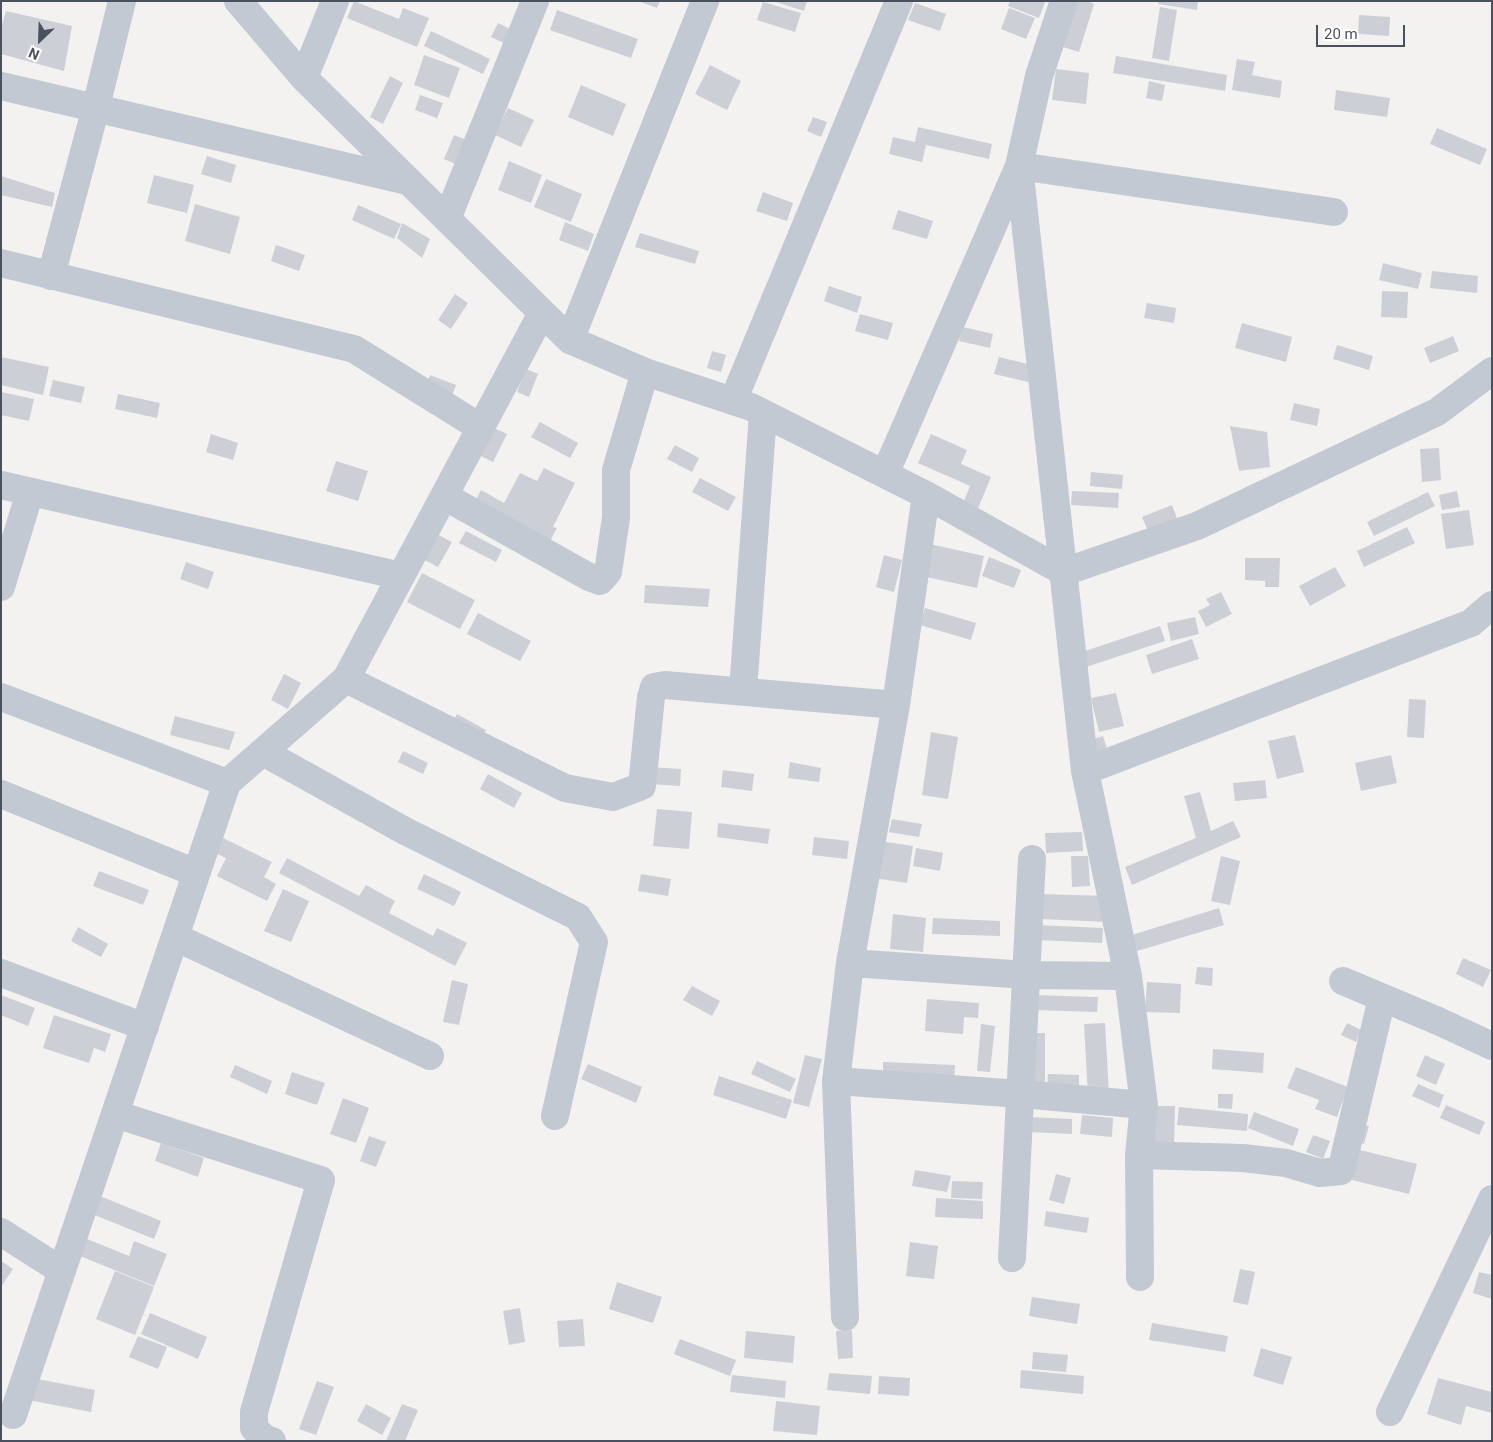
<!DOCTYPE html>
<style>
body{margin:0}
#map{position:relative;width:1493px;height:1442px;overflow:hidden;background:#f3f2f1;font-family:Roboto,sans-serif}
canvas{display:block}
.frame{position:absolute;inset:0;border:2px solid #49515e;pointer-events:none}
.north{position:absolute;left:15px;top:15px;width:50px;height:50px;-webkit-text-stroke:4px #fff;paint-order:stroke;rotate:204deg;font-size:14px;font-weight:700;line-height:20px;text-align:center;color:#49515e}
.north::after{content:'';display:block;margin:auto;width:18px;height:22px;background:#49515e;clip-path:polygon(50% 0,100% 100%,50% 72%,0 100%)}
.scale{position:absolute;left:1316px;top:25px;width:89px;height:22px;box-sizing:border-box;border:2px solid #49515e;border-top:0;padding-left:6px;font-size:15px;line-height:18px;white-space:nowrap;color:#49515e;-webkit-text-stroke:4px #fff;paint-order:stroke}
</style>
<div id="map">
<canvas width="1493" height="1442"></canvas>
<div class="frame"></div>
<div class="north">N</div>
<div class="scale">20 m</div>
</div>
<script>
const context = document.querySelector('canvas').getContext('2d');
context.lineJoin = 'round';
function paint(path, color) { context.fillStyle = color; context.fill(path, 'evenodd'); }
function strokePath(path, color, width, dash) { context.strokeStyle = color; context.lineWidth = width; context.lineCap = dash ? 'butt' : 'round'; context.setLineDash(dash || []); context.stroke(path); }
const building = new Path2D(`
 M354 1 399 19 403 8 429 18 417 47 347 18Z
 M638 1H660L657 8Z
 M773 1H807L804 11Z
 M1010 1H1042L1045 2 1039 18 1008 6Z
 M1078 1H1087L1094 4 1079 52 1063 47Z
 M1159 1H1198L1197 10 1158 4Z
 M763 2 801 13 795 32 757 20Z
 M915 3 946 14 940 31 908 20Z
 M1160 7 1177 10 1169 61 1152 58Z
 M1009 8 1035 18 1026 39 1001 29Z
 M557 10 638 39 631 58 550 30Z
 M6 11 72 26 64 71 1 54V28Z
 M1359 15 1390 17 1389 36 1358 34Z
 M498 23 512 30 506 44 491 37Z
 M431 31 490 59 483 74 424 46Z
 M424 55 460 68 449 98 414 85Z
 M1116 56 1227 75 1225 91 1113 73Z
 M1237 59 1255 62 1252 75 1282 81 1280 98 1232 90Z
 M710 65 741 81 727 110 695 94Z
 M1056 69 1089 73 1086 104 1052 100Z
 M390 76 403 83 383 124 370 117Z
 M1149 81 1165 85 1162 101 1146 98Z
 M581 85 626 104 613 136 568 117Z
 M1336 90 1390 98 1387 117 1334 110Z
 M420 95 443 103 437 118 415 110Z
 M508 108 534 120 521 147 495 135Z
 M813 117 827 122 821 137 807 131Z
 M918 127 992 144 989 159 926 145 922 162 889 154 893 137 915 142Z
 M1437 128 1487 149 1480 165 1430 144Z
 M454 135 470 141 460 166 444 159Z
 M207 156 236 165 231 183 201 174Z
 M509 161 542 175 531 203 498 190Z
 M154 175 194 185 187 213 147 203Z
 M1 176 55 193 52 207 1 195Z
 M546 179 582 194 571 222 534 207Z
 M763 192 793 203 787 221 756 211Z
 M195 204 240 217 230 254 185 241Z
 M358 205 401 224 394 239 352 220Z
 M898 210 933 221 927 239 892 229Z
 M565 222 594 234 588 251 559 240Z
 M402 223 430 239 422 258 397 238Z
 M640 233 699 251 695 264 635 247Z
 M276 245 305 255 299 271 271 261Z
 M1383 263 1422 273 1418 289 1379 280Z
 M1432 271 1478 276 1477 293 1430 288Z
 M829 286 862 297 857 313 824 301Z
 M1382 291 1408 292 1407 318 1381 317Z
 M455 294 468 303 451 329 438 320Z
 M1147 303 1176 308 1174 323 1144 318Z
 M860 314 893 323 888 340 855 331Z
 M1242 323 1292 337 1286 362 1235 348Z
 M963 327 993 334 990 348 959 341Z
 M1453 336 1459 351 1430 363 1424 348Z
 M1337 345 1373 356 1369 370 1333 359Z
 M712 351 726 355 721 372 707 368Z
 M1 357 49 367 43 395 1 385Z
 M999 357 1032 365 1028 382 994 374Z
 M526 369 538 374 529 397 517 392Z
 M430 375 456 385 451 399 425 389Z
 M53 380 85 387 81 403 49 396Z
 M1 392 34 399 29 421 1 415Z
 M118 394 160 403 157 418 115 409Z
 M1294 403 1320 409 1317 426 1290 420Z
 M540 422 578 443 570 458 531 437Z
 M490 426 507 434 493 462 477 454Z
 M1230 426 1267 432 1270 467 1239 471Z
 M211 434 238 443 233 460 206 452Z
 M931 434 967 450 961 464 991 477 977 511 962 506 970 486 918 463Z
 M675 445 699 458 692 472 667 459Z
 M1439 448 1441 480 1422 482 1420 449Z
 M336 461 368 471 358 501 326 491Z
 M544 468 575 483 553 527 557 528 550 541 474 504 481 490 504 503 520 473 537 481Z
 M1091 472 1123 475 1122 489 1090 486Z
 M700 478 736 497 728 511 692 492Z
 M1072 491 1119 493 1118 508 1071 505Z
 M1457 491 1460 507 1442 510 1439 495Z
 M1428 492 1435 506 1374 536 1367 522Z
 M1172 505 1178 521 1149 533 1142 517Z
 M1469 510 1474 545 1446 549 1441 514Z
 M1407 527 1415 543 1364 567 1357 551Z
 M466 531 502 550 496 562 459 543Z
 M433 532 452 542 438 567 419 557Z
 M925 543 984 556 977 588 917 575Z
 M884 555 902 560 894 592 876 587Z
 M989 557 1021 570 1014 588 982 576Z
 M1245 558H1280L1279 587H1265V581L1245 580Z
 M186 562 214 572 208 589 180 579Z
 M1335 567 1346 586 1310 606 1299 586Z
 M422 573 475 600 460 629 407 602Z
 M645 585 710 589 708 607 644 603Z
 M1221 592 1232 614 1206 627 1198 611 1210 605 1206 599Z
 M925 608 976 623 971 640 920 625Z
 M478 613 531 641 520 661 467 634Z
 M1195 617 1199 634 1171 641 1167 623Z
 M1160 626 1165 641 1080 669 1076 654Z
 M1192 639 1199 659 1152 674 1146 655Z
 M284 674 301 683 288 709 271 700Z
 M1116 693 1124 726 1099 732 1091 698Z
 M1409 699 1426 700 1424 738 1407 737Z
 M457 714 486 730 480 742 450 727Z
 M175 716 235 732 229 750 170 735Z
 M931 732 958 737 948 799 922 795Z
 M1295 735 1304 772 1277 779 1268 741Z
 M1103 736 1109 755 1089 761 1084 742Z
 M403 751 428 763 423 774 398 762Z
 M1391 755 1397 783 1361 791 1355 763Z
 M790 762 821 768 819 782 788 778Z
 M651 767 681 769 680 786 650 784Z
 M723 770 754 774 752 791 721 787Z
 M488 774 522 793 514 808 480 789Z
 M1265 780 1267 798 1235 801 1233 783Z
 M1200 792 1211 831 1233 821 1241 837 1132 885 1125 867 1196 838 1184 796Z
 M657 809 692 812 689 849 653 846Z
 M892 819 922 824 919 837 889 832Z
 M718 823 770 829 768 844 717 837Z
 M1082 832 1083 851 1046 853 1045 833Z
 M221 837 272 862 264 877 276 884 267 901 217 876 226 858 213 852Z
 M814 837 849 841 847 859 812 855Z
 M873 840 913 846 907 883 867 877Z
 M916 848 943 853 940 871 913 866Z
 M1071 856H1088L1090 886 1072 887Z
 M1221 856 1240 861 1230 905 1211 901Z
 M287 858 359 896 366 885 395 901 389 913 433 936 437 928 467 943 455 966 279 873Z
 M99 871 149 890 143 905 93 886Z
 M424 874 461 892 454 906 417 889Z
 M641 874 671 879 668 896 638 891Z
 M283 889 309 901 291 942 264 931Z
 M1040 894 1108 896V922L1040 919Z
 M1219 908 1224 925 1137 951 1132 935Z
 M893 914 926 918 923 952 890 949Z
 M933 918 1000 921V936L932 934Z
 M1037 925 1103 928 1102 943 1037 940Z
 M78 927 108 944 101 957 71 941Z
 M1463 958 1491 970 1483 987 1456 974Z
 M1197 967 1213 968 1212 986 1195 984Z
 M452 980 468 984 459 1025 443 1022Z
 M1147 982 1181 984 1180 1013 1145 1012Z
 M692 986 720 1001 712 1016 683 1000Z
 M1 995 35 1008 28 1026 1 1015Z
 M1032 995 1098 997 1097 1012 1032 1010Z
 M927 999 979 1003 978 1018 964 1017 963 1034 925 1031Z
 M54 1015 111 1034 105 1052 94 1048 89 1063 43 1048Z
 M1105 1023 1109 1094 1088 1095 1084 1024Z
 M1347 1023 1361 1030 1356 1042 1341 1035Z
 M981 1024 995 1026 990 1072 977 1071Z
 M1031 1033H1045V1085L1030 1084Z
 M1213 1049 1264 1053 1263 1073 1212 1069Z
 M805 1055 822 1059 809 1107 793 1103Z
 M1425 1055 1445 1064 1436 1085 1416 1076Z
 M757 1061 796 1079 790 1092 751 1074Z
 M883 1062 955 1065 954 1083 883 1080Z
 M588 1064 642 1087 636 1103 581 1079Z
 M235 1065 272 1081 267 1094 230 1077Z
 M1296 1067 1348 1087 1337 1117 1315 1109 1319 1100 1287 1088Z
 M292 1072 325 1083 317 1105 285 1094Z
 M1048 1074 1079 1075V1092L1047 1091Z
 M719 1076 792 1100 786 1119 713 1095Z
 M1418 1084 1444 1095 1439 1108 1412 1096Z
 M1218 1094H1233L1232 1109 1218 1108Z
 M343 1098 369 1108 356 1143 330 1134Z
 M1446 1105 1485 1122 1479 1135 1440 1118Z
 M1151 1106H1175L1174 1147 1150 1146Z
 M1179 1107 1248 1114 1247 1131 1177 1125Z
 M1254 1112 1299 1129 1293 1146 1248 1128Z
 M1082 1115 1113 1118 1112 1137 1080 1134Z
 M1029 1117 1072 1119V1134L1028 1132Z
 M1356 1123 1369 1126 1364 1144 1352 1141Z
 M1313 1135 1330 1141 1323 1159 1306 1152Z
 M369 1136 386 1142 376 1167 360 1161Z
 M161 1143 204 1158 198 1177 155 1161Z
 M1360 1150 1417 1164 1409 1194 1352 1180Z
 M915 1170 951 1176 947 1192 912 1186Z
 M1056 1174 1071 1178 1064 1204 1049 1200Z
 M952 1181 983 1182 982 1199 951 1198Z
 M100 1196 161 1221 154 1239 92 1214Z
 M936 1198 983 1201V1219L935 1217Z
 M1046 1211 1089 1218 1087 1233 1044 1226Z
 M82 1237 129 1256 134 1241 167 1254 154 1286 75 1254Z
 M910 1242 938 1246 934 1279 906 1276Z
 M1 1261 13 1269 1 1287Z
 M1240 1269 1255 1272 1248 1305 1233 1302Z
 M115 1271 154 1287 135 1335 96 1319Z
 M1479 1272 1492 1275V1299L1473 1293Z
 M617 1282 662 1297 653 1323 609 1309Z
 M1032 1297 1080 1304 1077 1324 1029 1316Z
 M520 1308 525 1342 509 1345 503 1311Z
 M150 1313 207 1337 198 1359 141 1334Z
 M583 1319 585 1346 559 1347 557 1321Z
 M1152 1323 1228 1336 1225 1352 1149 1340Z
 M852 1330 853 1358 838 1359 836 1331Z
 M746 1331 795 1336 793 1363 744 1358Z
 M138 1336 167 1347 158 1369 129 1357Z
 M680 1339 736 1360 730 1376 674 1354Z
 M1261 1348 1292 1357 1283 1385 1253 1376Z
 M1033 1352 1068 1355 1066 1372 1032 1369Z
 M1021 1370 1084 1376 1083 1394 1020 1388Z
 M829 1373 872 1376 870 1394 827 1390Z
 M732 1375 786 1381 785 1398 730 1392Z
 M879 1376 910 1378 909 1396 878 1394Z
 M27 1377 95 1390 91 1412 23 1399Z
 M1438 1378 1492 1392V1413L1466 1406 1461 1425 1427 1414Z
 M317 1381 334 1387 316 1435 299 1429Z
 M776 1401 820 1406 817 1435 773 1431Z
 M366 1404 391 1418 382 1435 357 1421Z
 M402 1404 418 1410 405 1441H386Z`);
const minor = new Path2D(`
 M238 1 304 78 570 340 645 372 751 407 926 495 1064 572 1197 526 1437 412 1492 371
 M1064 1 1039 76 1019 166 1085 771 1128 976 1144 1105 1139 1155 1140 1277
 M304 78 335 1
 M1 86 408 181
 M447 219 535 1
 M1 263 354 349 481 428
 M51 276 96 107 122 1
 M570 340 705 1
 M733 401 899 1
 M885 474 1019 166 1334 212
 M1 485 401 576
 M444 496 589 577 600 581 608 572 616 518V470L645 372
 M1 587 30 492
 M346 679 565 788 613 797 642 786 651 697 654 687 665 685 896 705
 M743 691 763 414
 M1 697 227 783
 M263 752 405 831 578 917 594 942 555 1116
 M1085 771 1471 623 1492 605
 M1 794 196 873
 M175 937 430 1056
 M850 963 1027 975 1128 976
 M1 973 145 1027
 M1343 981 1438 1021 1492 1046
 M836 1081 1021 1094 1144 1105
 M115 1114 321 1180 254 1412V1428L264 1438 272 1441
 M1139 1155 1243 1158 1286 1163 1320 1173 1341 1171 1382 998
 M1 1232 62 1271
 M1012 1258 1032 859
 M845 1317 836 1081 850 963 896 705 926 495
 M1390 1412 1492 1199
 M13 1415 227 783 346 679 542 313`);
paint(building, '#cdcfd6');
strokePath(minor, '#c2c9d2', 28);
</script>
